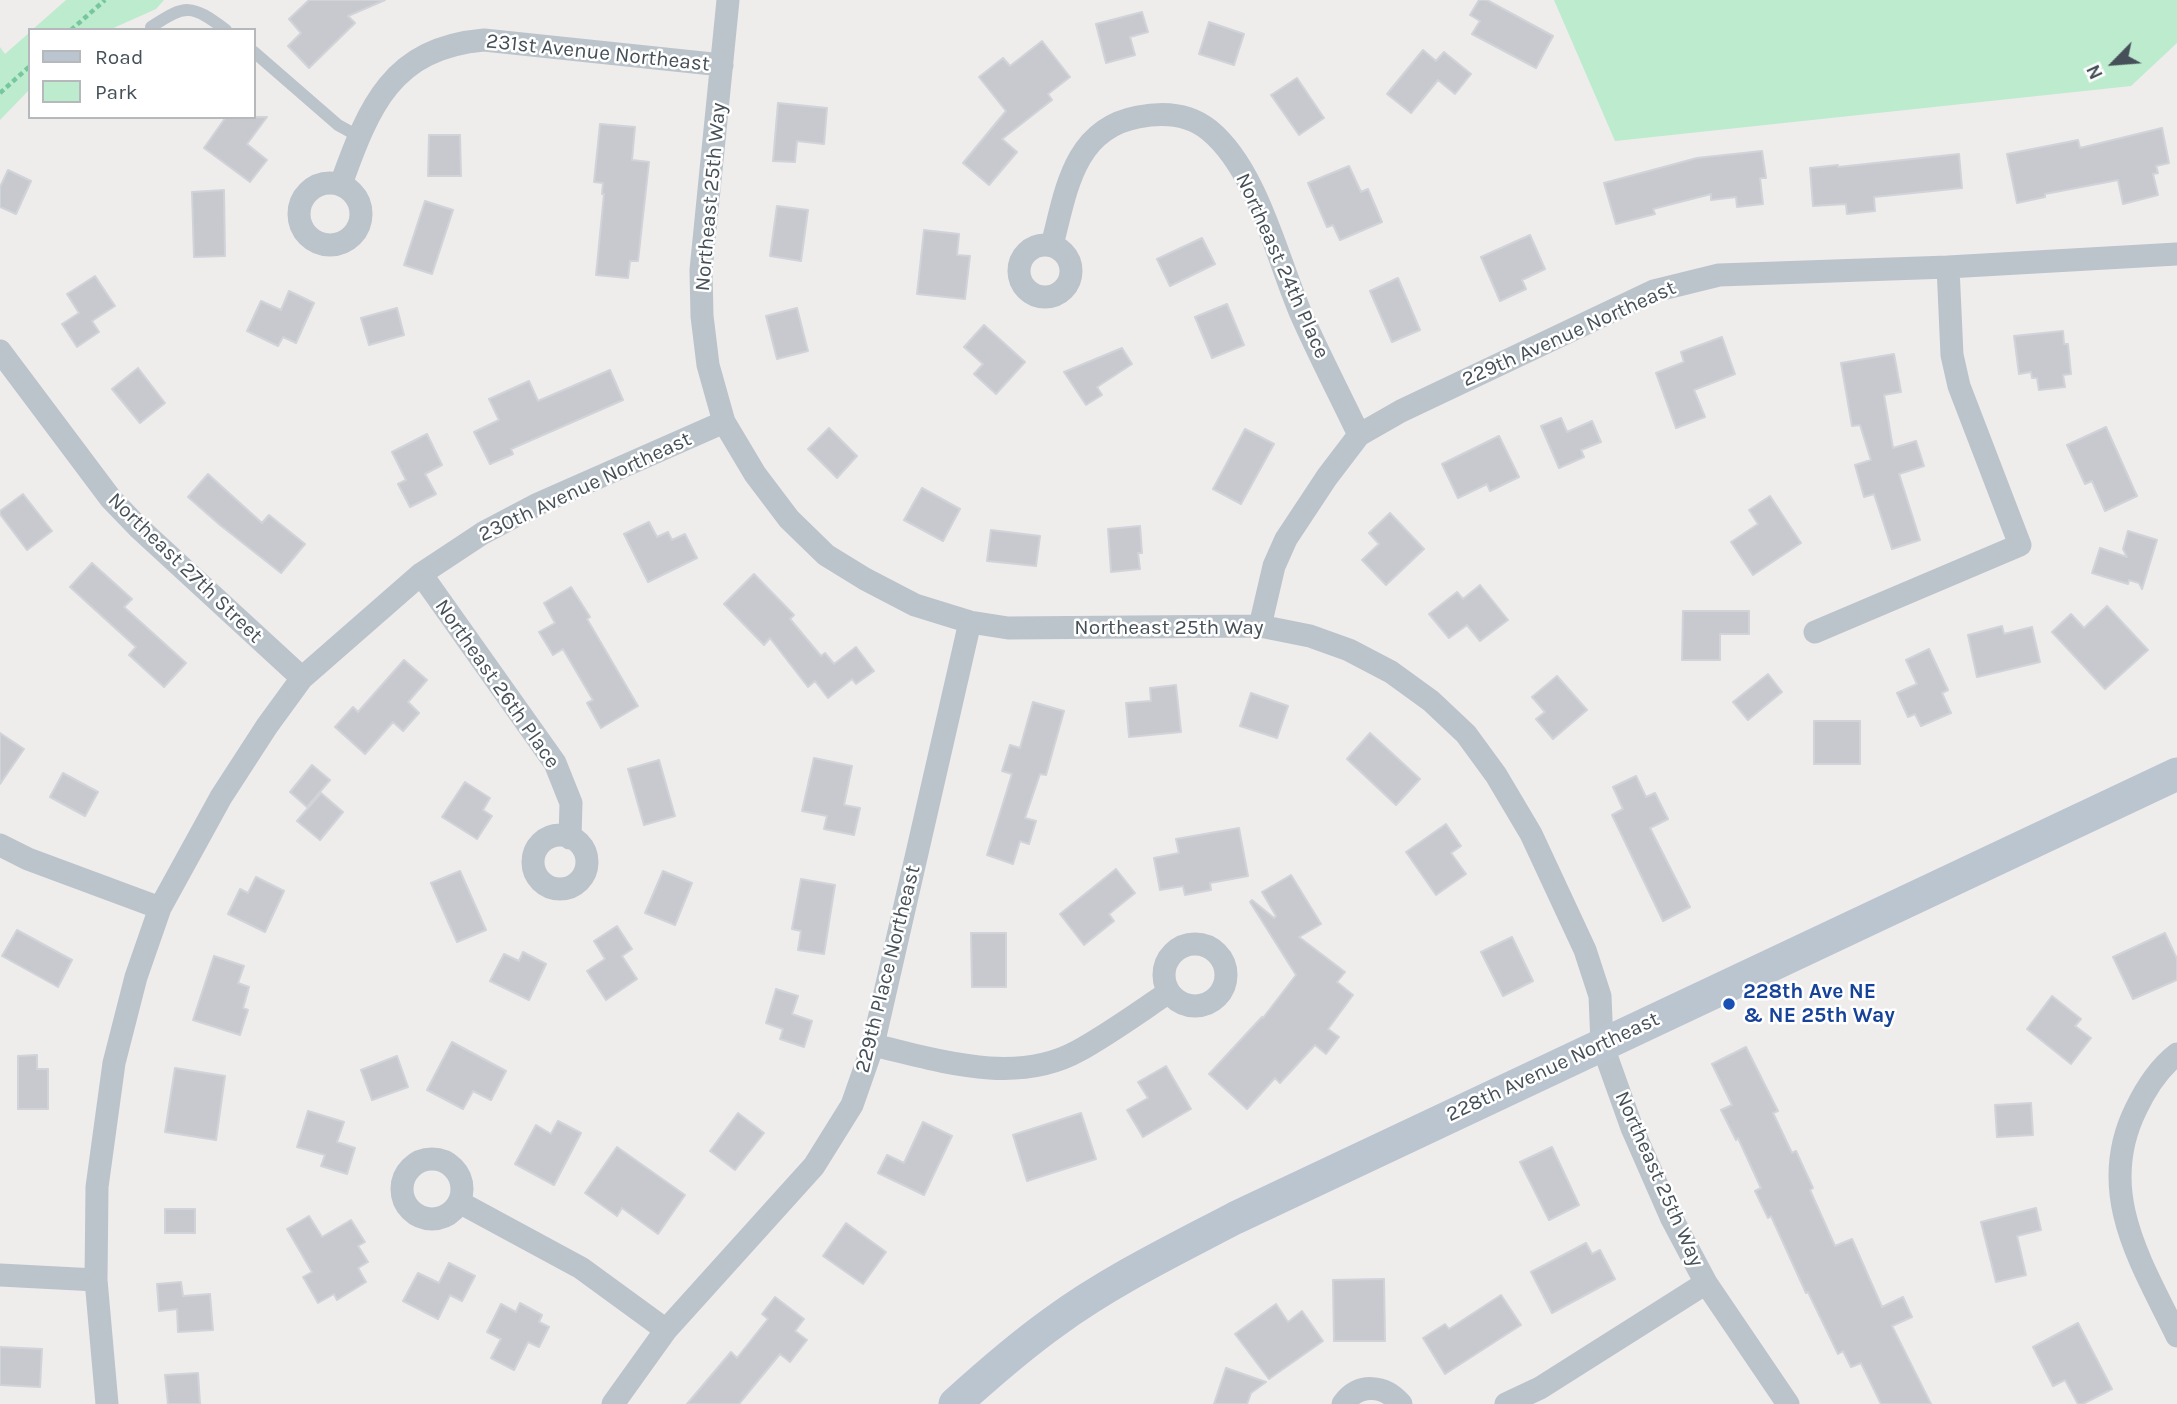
<!DOCTYPE html>
<style>
body{margin:0}
#map{position:relative;width:2177px;height:1404px;overflow:hidden;background:#efecec;font-family:Karla,sans-serif}
canvas{display:block}
.legend{position:absolute;left:28px;top:28px;width:228px;height:91px;box-sizing:border-box;background:#fff;border:2px solid #b5b9bc;margin:0;padding:9px 12px;list-style:none;font-size:21px;color:#465058}
.legend li{display:flex;align-items:center;gap:14px;height:35px}
.legend b{width:35px;border:2px solid #b5b9bc}
.north{position:absolute;left:2079px;top:28px;width:70px;height:70px;-webkit-text-stroke:5px #fff;paint-order:stroke;rotate:245deg;font-size:19px;font-weight:700;line-height:28px;text-align:center;color:#465058}
.north::after{content:'';display:block;margin:auto;width:24px;height:32px;background:#465058;clip-path:polygon(50% 0,100% 100%,50% 72%,0 100%)}
</style>
<div id="map">
<canvas width="2177" height="1404"></canvas>
<ul class="legend">
<li><b style="height:9px;background:#bac5d0"></b>Road</li>
<li><b style="height:19px;background:#bcebce"></b>Park</li>
</ul>
<div class="north">N</div>
</div>
<script>
const context = document.querySelector('canvas').getContext('2d');
context.lineJoin = 'round';
function paint(path, color) { context.fillStyle = color; context.fill(path, 'evenodd'); }
function strokePath(path, color, width, dash) { context.strokeStyle = color; context.lineWidth = width; context.lineCap = dash ? 'butt' : 'round'; context.setLineDash(dash || []); context.stroke(path); }
function drawText(font, color, halo, rows, align = 'center') {
  context.font = font + ' Karla,sans-serif'; context.lineWidth = 5; context.setLineDash([]); context.textBaseline = 'middle'; context.strokeStyle = halo; context.fillStyle = color; for (const [text, x, y, turn = 0] of rows) {
    context.save(); context.translate(x, y); context.rotate((+turn || 0) * Math.PI / 180); context.textAlign = isNaN(turn) ? turn : align; if (halo) context.strokeText(text, 0, 0); context.fillText(text, 0, 0); context.restore();
  }
}
const green = new Path2D(`
 M66 0H164L156 9 109 30H32Z
 M1554 0H2177V43L2131 86 1615 141Z
 M30 32V89L0 120V47L5 54Z`);
const building = new Path2D(`
 M309 0H385L348 16 355 23 309 68 288 46 301 33 289 19Z
 M1479 0H1487L1553 36 1536 68 1472 34 1480 21 1470 15Z
 M1142 12 1148 32 1130 37 1135 55 1106 63 1096 24Z
 M1209 22 1244 34 1234 65 1199 54Z
 M1042 41 1070 77 1048 94 1052 100 1002 139 1017 152 989 185 963 163 1006 111 979 77 1003 58 1010 66Z
 M1423 50 1436 61 1444 52 1471 74 1455 94 1438 80 1411 113 1387 94Z
 M1297 78 1324 118 1299 135 1271 95Z
 M778 103 827 108 824 144 797 141 795 162 773 161Z
 M226 117H267L247 144 267 160 250 182 204 148Z
 M600 124 635 127 632 160 649 162 638 261H630L628 278 596 275 604 194H602L603 183 594 182Z
 M2162 128 2169 163 2156 166 2158 173 2153 174 2158 195 2123 204 2118 180 2045 194V197L2017 203 2007 154 2078 140 2080 148Z
 M429 135H460L461 176H428Z
 M1762 151 1766 178H1760L1763 204 1737 207 1736 197 1711 200V194L1653 209 1655 214 1616 224 1604 183 1697 158Z
 M1959 154 1962 188 1874 197 1875 211 1847 214 1846 204 1813 206 1810 168 1838 165V167Z
 M1349 166 1361 192 1368 189 1382 222 1340 240 1333 225 1327 227 1308 183Z
 M8 170 31 181 16 214 0 207V187Z
 M224 190 225 256 194 257 192 192Z
 M425 201 453 210 432 274 404 265Z
 M777 206 808 210 801 261 770 256Z
 M924 230 959 234 957 255 970 256 965 299 917 294Z
 M1530 235 1545 269 1522 280 1526 289 1500 301 1481 257Z
 M1202 238 1215 264 1170 286 1157 259Z
 M95 276 115 306 92 321 99 332 77 347 62 324 79 313 67 294Z
 M1398 278 1420 330 1392 342 1370 291Z
 M289 291 314 303 296 343 283 337 278 346 247 331 261 301 281 310Z
 M1227 304 1244 345 1212 358 1195 317Z
 M397 308 404 335 369 345 361 318Z
 M797 308 808 351 777 359 766 316Z
 M984 325 1025 362 996 394 974 374 983 364 964 347Z
 M2063 331 2064 344H2068L2071 374 2063 375 2065 387 2039 390 2037 378H2032L2031 372 2019 374 2014 336Z
 M1722 337 1735 374 1694 390 1705 417 1676 428 1656 373 1684 362 1681 352Z
 M1122 348 1132 364 1097 387 1102 395 1086 405 1064 372Z
 M1894 354 1901 392 1884 395 1893 448 1916 441 1924 466 1899 474 1920 540 1892 549 1874 494 1864 497 1855 465 1871 460 1860 425 1852 426 1841 363Z
 M138 368 165 403 140 423 112 389Z
 M610 370 623 400 511 449 513 454 490 464 474 432 499 420 489 399 529 381 538 401Z
 M1561 418 1567 432 1592 421 1601 442 1581 450 1584 457 1559 468 1541 426Z
 M2106 427 2137 496 2105 511 2092 481 2085 484 2067 445Z
 M829 428 857 456 837 478 808 449Z
 M1245 429 1274 444 1241 504 1213 489Z
 M427 434 442 465 425 474 436 494 410 507 398 484 406 480 392 452Z
 M1499 436 1519 477 1490 491 1487 484 1458 498 1442 464Z
 M208 474 262 523 269 515 305 544 281 573 220 525 188 497Z
 M922 488 960 509 943 541 904 520Z
 M23 494 52 531 27 550 0 514V511Z
 M1770 496 1801 543 1753 575 1731 542 1758 524 1749 510Z
 M1390 513 1424 549 1386 585 1362 560 1379 544 1369 533Z
 M649 522 657 537 668 532 672 540 685 534 697 558 648 582 624 534Z
 M1140 526 1142 553H1138L1140 569 1111 572 1108 529Z
 M991 530 1040 536 1036 566 987 561Z
 M2128 531 2157 540 2142 589 2139 583 2129 580 2128 584 2092 573 2100 548 2127 557 2123 549Z
 M92 563 132 599 124 607 186 663 164 687 129 655 136 647 70 587Z
 M754 574 794 615 790 619 821 656 825 653 834 664 856 647 874 671 856 684 852 679 828 698 815 681 808 687 770 638 764 645 724 604Z
 M1480 585 1508 620 1480 641 1467 625 1449 638 1429 614 1457 592 1463 599Z
 M571 587 590 617 587 619 638 706 601 728 587 703 593 700 563 649 553 655 539 632 555 623 544 603Z
 M2107 606 2148 650 2105 689 2052 632 2071 614 2084 628Z
 M1683 611H1749V634H1720V660H1682Z
 M2002 626 2004 634 2032 627 2040 662 1977 677 1968 635Z
 M1929 649 1948 690 1942 693 1951 713 1921 726 1915 714 1908 717 1897 693 1917 684 1906 660Z
 M404 660 427 680 408 702 419 713 403 731 393 722 365 754 335 727 353 707 358 712Z
 M1768 674 1782 692 1748 720 1733 702Z
 M1557 676 1587 710 1553 739 1536 719 1545 712 1532 697Z
 M1176 685 1181 732 1129 737 1126 703 1151 701 1150 688Z
 M1251 693 1288 706 1277 738 1240 726Z
 M1033 702 1064 711 1046 775 1040 774 1025 818 1036 821 1029 844 1020 841 1013 864 987 855 1012 774 1002 771 1010 745 1020 748Z
 M1814 721H1860V764H1814Z
 M0 733 24 749 0 784Z
 M1370 733 1420 779 1396 805 1347 759Z
 M814 758 852 766 844 805 860 808 854 835 824 829 827 816 802 811Z
 M659 760 675 816 644 825 628 769Z
 M312 765 330 780 307 807 290 792Z
 M63 773 98 792 85 816 50 797Z
 M1636 776 1646 797 1655 793 1668 819 1650 828 1690 907 1663 921 1612 815 1623 809 1613 787Z
 M465 782 490 798 483 810 492 816 477 839 442 817Z
 M321 793 343 812 320 840 297 821Z
 M1446 824 1461 846 1451 853 1466 874 1436 895 1406 852Z
 M1239 828 1248 876 1210 883 1211 890 1185 895 1183 886 1160 890 1154 858 1179 853 1176 839Z
 M1116 869 1135 893 1109 914 1114 921 1084 945 1060 914Z
 M460 871 486 930 457 942 431 883Z
 M663 871 692 883 675 925 645 913Z
 M1291 875 1321 924 1299 937 1345 972 1337 982 1353 995 1328 1029 1339 1037 1326 1054 1315 1045 1280 1083 1275 1078 1247 1109 1209 1074 1262 1017 1263 1018 1296 975 1250 902 1252 900 1274 918 1276 916 1262 892Z
 M256 877 284 891 265 932 228 914 240 889 248 893Z
 M801 879 835 885 824 954 798 950 801 931 792 929Z
 M617 926 632 949 622 956 637 979 606 1000 587 971 605 959 594 941Z
 M17 930 72 960 58 987 2 956Z
 M971 933H1006V987H972Z
 M2165 933 2177 959V980L2133 999 2113 957Z
 M1512 937 1533 981 1503 996 1481 952Z
 M523 952 546 964 529 1000 490 981 504 954 519 961Z
 M214 956 244 966 238 983 249 987 243 1008 248 1010 240 1035 193 1020Z
 M776 989 798 996 792 1014 812 1021 804 1047 780 1039 783 1029 766 1023Z
 M2052 996 2081 1019 2075 1026 2091 1038 2071 1064 2027 1029Z
 M452 1042 506 1071 491 1100 473 1091 463 1109 427 1090Z
 M1746 1047 1778 1111 1773 1113 1792 1153 1796 1151 1813 1188 1810 1190 1835 1246 1852 1239 1882 1307 1903 1297 1912 1317 1892 1326 1931 1404H1881L1861 1363 1851 1367 1843 1351 1838 1354 1808 1292 1806 1293 1771 1216 1768 1218 1755 1191 1761 1188 1738 1138 1736 1140 1721 1110 1732 1105 1712 1064Z
 M37 1055V1069H48V1109H18V1056Z
 M397 1056 408 1087 372 1100 361 1070Z
 M1166 1066 1191 1109 1143 1137 1127 1110 1148 1098 1138 1082Z
 M175 1068 225 1076 216 1140 165 1132Z
 M2031 1103 2033 1135 1997 1137 1995 1105Z
 M308 1111 344 1122 337 1142 355 1148 347 1174 321 1166 325 1155 297 1147Z
 M738 1113 764 1133 735 1170 710 1151Z
 M1081 1113 1096 1159 1027 1181 1013 1135Z
 M558 1121 581 1133 554 1185 515 1164 536 1125 551 1134Z
 M923 1122 952 1136 924 1195 878 1173 887 1155 904 1163Z
 M617 1147 685 1195 658 1234 622 1208 617 1216 585 1193Z
 M1552 1147 1579 1205 1549 1220 1520 1162Z
 M2036 1208 2041 1230 2017 1236 2026 1275 1996 1282 1981 1222Z
 M165 1209H195V1233H165Z
 M309 1216 322 1237 351 1220 365 1242 358 1246 368 1262 358 1268 366 1282 337 1300 334 1294 318 1303 303 1277 312 1272 287 1229Z
 M846 1223 886 1252 863 1284 823 1256Z
 M1586 1243 1592 1254 1600 1250 1615 1279 1552 1313 1531 1272Z
 M449 1263 475 1276 462 1301 450 1295 438 1319 403 1301 418 1273 439 1283Z
 M1384 1279 1385 1341H1334L1333 1280Z
 M181 1282 183 1296 210 1294 213 1330 178 1332 177 1309 159 1311 157 1284Z
 M1501 1295 1521 1325 1445 1374 1423 1338 1445 1324 1449 1329Z
 M775 1297 804 1319 795 1331 807 1340 790 1362 780 1354 739 1404H687L731 1352 737 1358 768 1319 762 1314Z
 M520 1303 542 1315 539 1322 549 1327 539 1347 528 1342 514 1370 491 1358 501 1339 487 1332 501 1304 516 1312Z
 M1276 1304 1288 1322 1302 1311 1323 1341 1269 1379 1235 1334Z
 M2078 1323 2112 1389 2083 1404H2078L2065 1380 2053 1386 2033 1347Z
 M0 1347 42 1349 40 1387 0 1385Z
 M1226 1368 1266 1382 1251 1393 1247 1404H1214Z
 M198 1373 200 1404H168L165 1375Z`);
const path = new Path2D(`
 M71 30 105 0
 M0 93 30 66`);
const lane = new Path2D(`
 M151 27C186 4 191 4 226 30
 M254 52 338 125 358 136`);
const street = new Path2D(`
 M728 0 701 270 702 316 708 365 724 422 755 474 789 519 826 555 865 579 915 605 970 622 1008 628 1260 626 1310 636 1349 650 1391 672 1431 701 1466 734 1496 775 1531 834 1585 950 1600 996 1602 1044 1632 1128 1671 1217 1706 1283 1788 1404
 M299 214a31 31 0 1 1 62 0a31 31 0 1 1-62 0Z
 M341 184C369 106 392 48 484 40L722 65
 M1019 271a26 26 0 1 1 52 0a26 26 0 1 1-52 0Z
 M1052 245C1066 192 1073 129 1138 117 1163 112 1188 113 1209 130 1257 169 1277 258 1301 314 1319 355 1340 395 1359 435
 M0 351 111 499 139 528 302 678
 M421 574 555 763 571 803 570 838
 M1260 626 1274 566 1286 539 1327 477 1359 435 1401 411 1654 291 1719 275 1948 267 2177 254
 M1815 632 2020 545 1959 386 1952 355 1948 267
 M533 862a27 27 0 1 1 54 0a27 27 0 1 1-54 0Z
 M0 845 28 859 160 908
 M1164 975a31 31 0 1 1 62 0a31 31 0 1 1-62 0Z
 M873 1045C938 1060 1015 1086 1078 1051 1109 1034 1139 1012 1169 992
 M2177 1054C2159 1068 2146 1088 2136 1109 2095 1192 2141 1262 2177 1336
 M402 1189a30 30 0 1 1 60 0a30 30 0 1 1-60 0Z
 M459 1202 581 1268 666 1330
 M0 1275 96 1280
 M107 1404 96 1280 97 1187 114 1063 136 977 160 908 221 797 267 726 302 678 421 574 483 533 538 504 724 422
 M613 1404 666 1330 814 1166 852 1105 873 1045 970 622
 M1343 1404C1359 1382 1385 1385 1401 1404
 M1506 1404 1540 1388 1706 1283`);
const secondary = new Path2D(`
 M955 1404C987 1375 1019 1347 1054 1322 1110 1281 1174 1250 1235 1218L2177 774`);
const markers = [
 [1729,1004,7,"#1a4fb4"]
];
const streetNames = [
 ["231st Avenue Northeast",598,53,6],
 ["Northeast 25th Way",711,197,-85],
 ["Northeast 24th Place",1282,266,66],
 ["229th Avenue Northeast",1569,334,-24],
 ["230th Avenue Northeast",585,487,-25],
 ["Northeast 27th Street",185,568,44],
 ["Northeast 25th Way",1169,628],
 ["Northeast 26th Place",497,684,55],
 ["229th Place Northeast",888,969,-76],
 ["228th Avenue Northeast",1553,1067,-25],
 ["Northeast 25th Way",1659,1179,66]
];
const transitNames = [
 ["228th Ave NE",1743,992],
 ["& NE 25th Way",1743,1016]
];
paint(green, '#bcebce');
paint(building, '#c7c9cf');
strokePath(building, '#d0d3d8', 2);
strokePath(path, '#76c79e', 4.5, [5, 3.5]);
strokePath(lane, '#bbc4cb', 12);
strokePath(street, '#bbc4cb', 23);
strokePath(secondary, '#bac5d0', 33);
for (const [x, y, r, color] of markers) { const dot = new Path2D(); dot.arc(x, y, r, 0, 2 * Math.PI); context.fillStyle = color; context.fill(dot); strokePath(dot, '#fff', 2.5); }
drawText('21px', '#465058', '#fff', streetNames);
drawText('bold 21px', '#164399', '#fff', transitNames, 'left');
</script>
